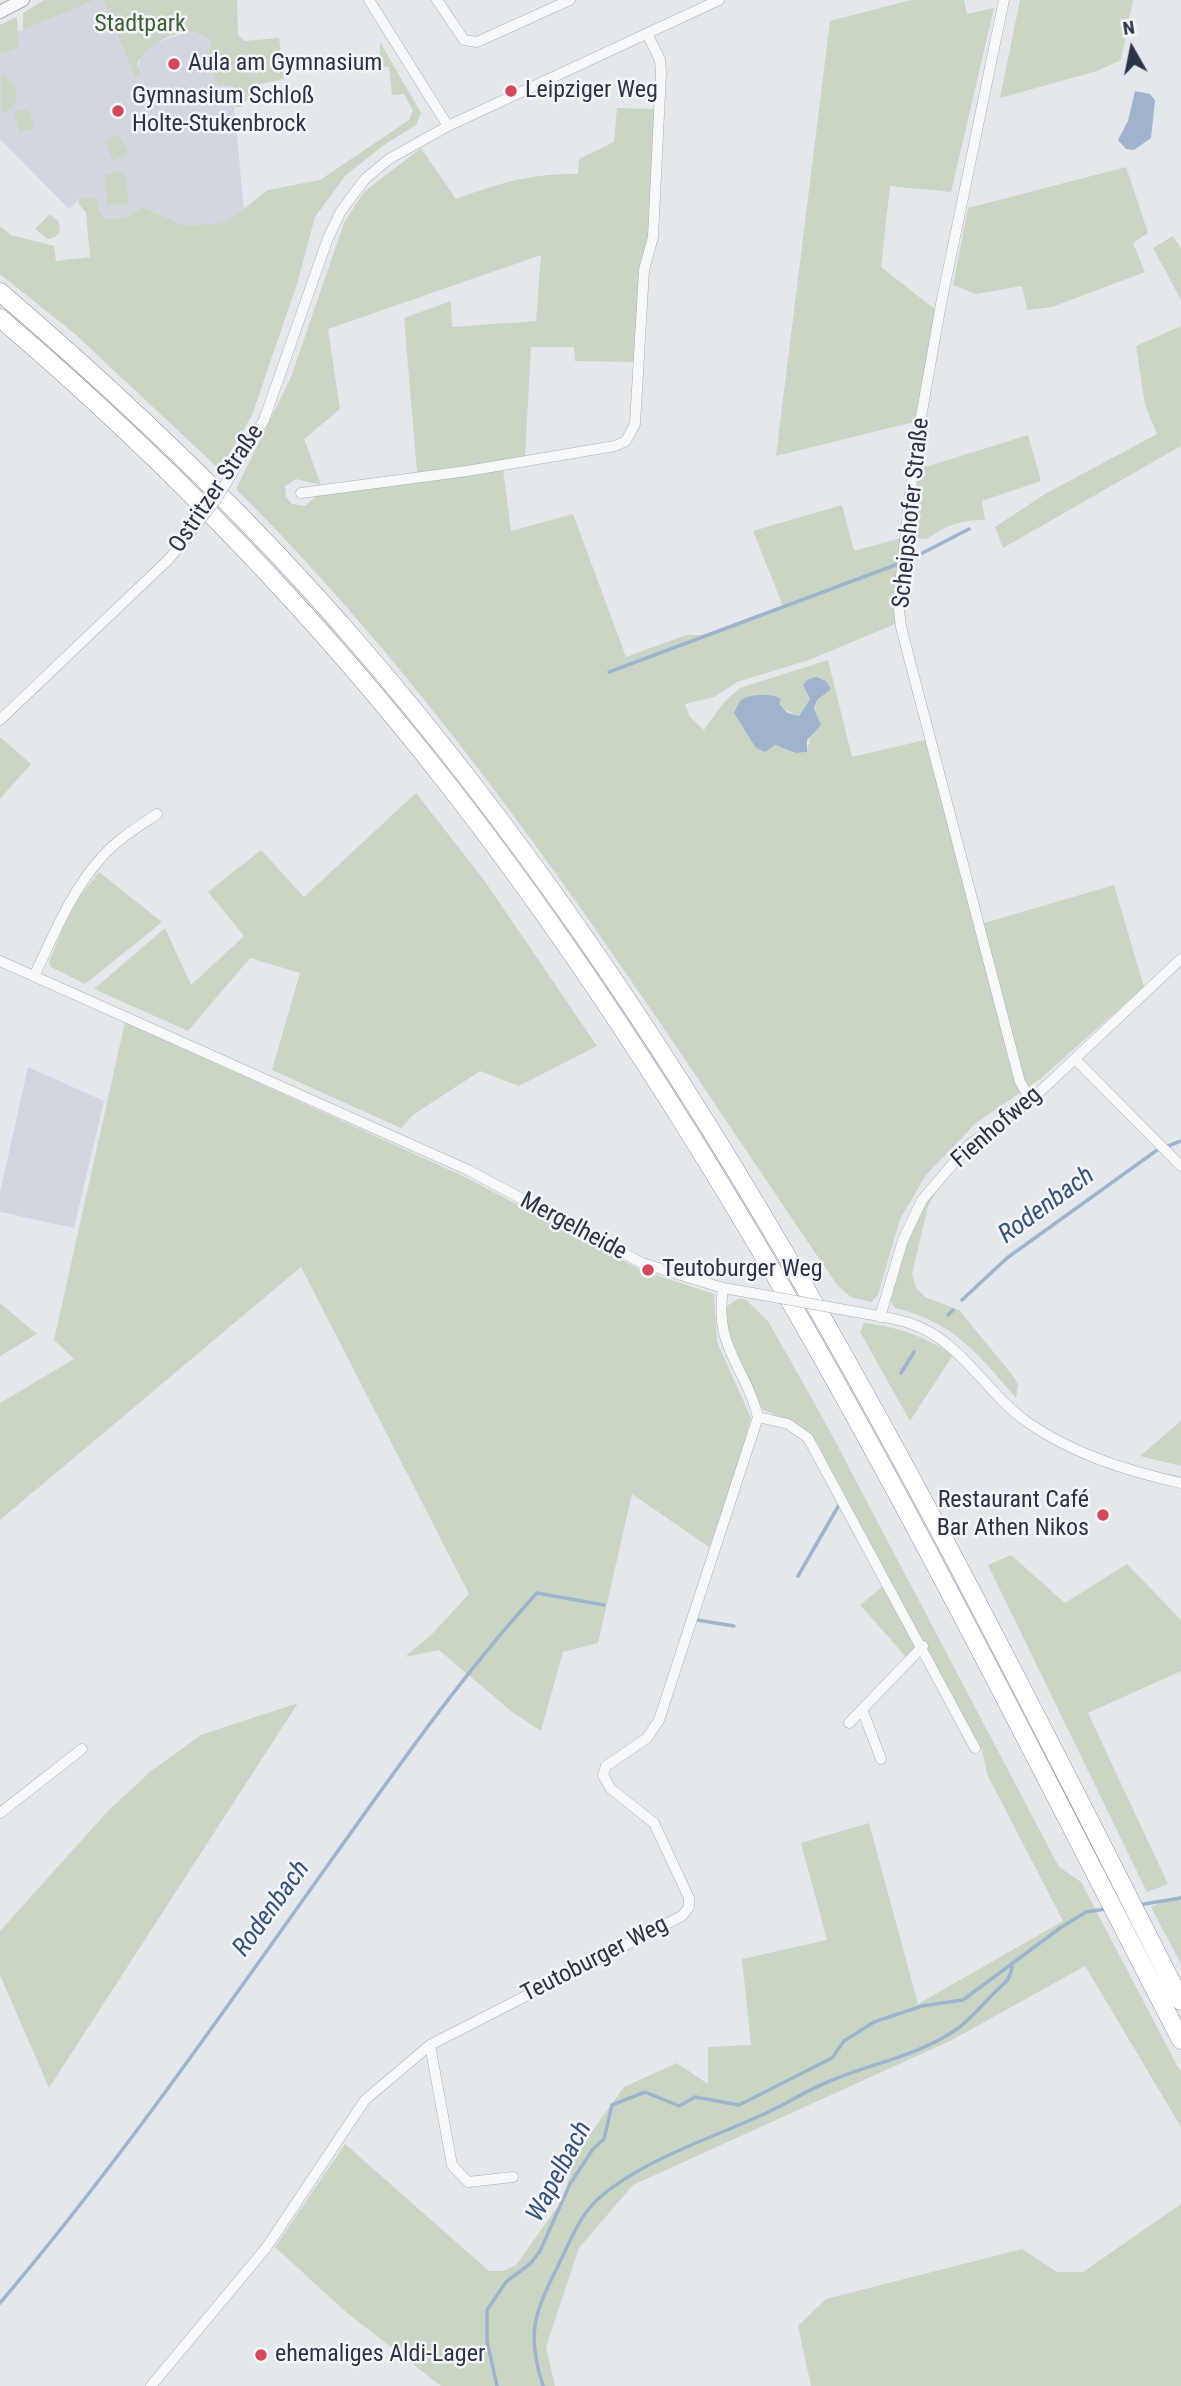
<!DOCTYPE html>
<meta charset="utf-8">
<style>
body{margin:0}
#map{position:relative;width:1181px;height:2386px;overflow:hidden;background:#e4e7ec;font-family:"Roboto Condensed",sans-serif}
canvas{display:block}
.north{position:absolute;left:1097px;top:14px;width:70px;height:70px;-webkit-text-stroke:5px #f4f6f9;paint-order:stroke;rotate:351deg;font-size:19px;font-weight:700;line-height:28px;text-align:center;color:#2b3445}
.north::after{content:'';display:block;margin:auto;width:24px;height:32px;background:#2b3445;clip-path:polygon(50% 0,100% 100%,50% 72%,0 100%)}
</style>
<div id="map">
<canvas width="1181" height="2386"></canvas>
<div class="north">N</div>
</div>
<script>
const context = document.querySelector('canvas').getContext('2d');
context.lineJoin = 'round';
function paint(path, color) { context.fillStyle = color; context.fill(path, 'evenodd'); }
function strokePath(path, color, width, dash) { context.strokeStyle = color; context.lineWidth = width; context.lineCap = dash ? 'butt' : 'round'; context.setLineDash(dash || []); context.stroke(path); }
function drawText(font, color, halo, rows, align = 'center') {
  context.font = font + ' "Roboto Condensed",sans-serif'; context.lineWidth = 5; context.setLineDash([]); context.textBaseline = 'middle'; context.strokeStyle = halo; context.fillStyle = color; for (const [text, x, y, turn = 0] of rows) {
    context.save(); context.translate(x, y); context.rotate((+turn || 0) * Math.PI / 180); context.textAlign = isNaN(turn) ? turn : align; if (halo) context.strokeText(text, 0, 0); context.fillText(text, 0, 0); context.restore();
  }
}
const built = new Path2D(`
 M95 0H103L135 77 142 54 156 43 188 32 204 34 212 41V49L232 84 244 210 227 222 186 226 142 207 124 218 107 219 99 212 96 197 80 199 69 209 0 139V55L19 48 18 32Z
 M28 1067 104 1101 74 1228 0 1212V1193Z`);
const green = new Path2D(`
 M44 0H95L23 30V13Z
 M103 0H237L238 34 244 41 279 38 284 79 260 84 241 107H235L232 85H218L207 57 212 41C190 20 149 41 137 64L140 74 135 77Z
 M911 0H964L967 14 994 8 951 192 890 186 881 267 937 311 914 422 776 456 830 21Z
 M1020 0H1133L1121 60 1097 71 1000 98Z
 M17 17 19 48 0 55V25Z
 M380 42 421 113 416 125 384 145 345 176 315 217 297 284 252 415 220 470 75 334 0 274V226L11 235 54 246 56 261 90 257 86 213 78 203 80 199 97 197 99 212 107 219 124 218 142 207 186 226 227 222 268 190 320 180 409 120 413 110 404 94 392 95 389 67H380Z
 M1 75C16 80 20 92 14 106L2 114Z
 M617 108 655 109 649 235 634 362 575 361 574 347H531L525 457 417 473 404 318 451 301 452 327 536 321 541 255 328 329 340 409 304 439 321 485 296 479 285 486 286 497 292 504 305 506 319 494 503 469 511 531 573 514 626 657 686 635H702L783 606 753 531 842 505 854 551 901 538 895 624 809 660 737 682 714 697 685 704 690 717 704 730 724 702 740 688 828 660 852 757 925 740 974 926 1114 885 1144 987 1040 1079 976 1123 926 1175 900 1219 878 1295 871 1302 851 1297 838 1286C651 1012 473 725 236 489L291 377 344 223 364 192 421 148 456 199C499 183 532 173 578 174L579 159 614 142ZM803 685 830 688 817 700 807 752 796 753 775 745 756 748 740 718 760 696C776 699 784 712 799 716L810 699Z
 M29 109 34 129 19 132 14 112Z
 M119 134 128 153 113 161 105 141Z
 M1126 167 1148 233 1133 243 1145 272 1052 307 1027 310 1022 286 976 294 953 285 968 208Z
 M125 172 129 204 107 205 105 174Z
 M50 214 59 222 60 231 55 237 48 239 35 229Z
 M1173 236 1181 249V300L1153 248Z
 M1181 326V446L1003 548 995 527 1045 494 1157 434 1145 405 1136 346Z
 M1028 435 1041 481 982 501 985 520C960 520 947 525 927 539L912 537 919 469Z
 M0 737 31 764 0 799Z
 M416 793 484 880 597 1046 519 1086 480 1071 413 1115 401 1128 272 1070 300 973 250 958 188 1031 94 989 165 928 191 985 244 936 208 892 261 850 304 897Z
 M99 872 162 922 85 984 51 967 49 962 71 908Z
 M125 1022 465 1177 641 1270 714 1294 717 1342 751 1418 732 1485 709 1547 632 1494 598 1643 563 1652 541 1731 512 1712 439 1650 405 1657 431 1635 469 1594 301 1267 0 1520V1403L74 1359 54 1340Z
 M946 1175 928 1206 912 1274 916 1287 925 1297 959 1310 1014 1377 1018 1384 1016 1398C979 1355 954 1322 895 1308L890 1299C904 1251 915 1214 946 1175Z
 M738 1299H745L768 1321 825 1422 1059 1867 1081 1882 1181 2073V2127L1085 1966 952 2040 633 2185 579 2248 546 2347 555 2386H441L346 2312 275 2247 345 2144 489 2271H503L516 2265 563 2199 576 2153 624 2087 677 2063 708 2084V2047L751 2045 742 1959 827 1940 801 1843 869 1823 918 2004 1063 1921 988 1776 982 1751 816 1441 800 1425 763 1410 730 1344 726 1325 727 1306Z
 M0 1303 37 1334 0 1356Z
 M864 1323C898 1327 924 1336 953 1355L910 1421 860 1332Z
 M1181 1421V1466L1140 1456Z
 M1011 1555 1065 1603 1127 1564 1181 1620V1671L1088 1713 1168 1884 1147 1892 988 1565Z
 M885 1584 916 1648 907 1658 860 1605Z
 M298 1703 49 2088 0 1975V1931L107 1812 151 1771 201 1735Z
 M1181 1895V1964L1151 1907Z
 M1181 2204V2386H811L798 2326 826 2299 1022 2249 1057 2272H1083Z`);
const water = new Path2D(`
 M1135 91 1150 94 1155 100 1151 138 1134 150 1126 149 1118 140 1128 121Z
 M816 677 826 681 831 689 817 700 814 709 821 725 807 740V752L796 753 775 745 765 752 756 748 734 713C737 707 739 700 745 698 753 694 775 694 781 699L779 704 788 713 799 716 810 699 803 685 807 680Z`);
const stream = new Path2D(`
 M907 561 969 529
 M609 672 898 564
 M1168 1146 1181 1141
 M962 1300 1007 1258 1160 1148
 M948 1315 953 1310
 M901 1373 914 1352
 M798 1576 839 1505
 M697 1620 734 1626
 M1138 1905 1181 1898
 M0 2303C119 2163 223 2012 330 1862 396 1770 460 1677 537 1593L604 1605
 M497 2386 487 2341V2310L506 2282 531 2263 540 2251 570 2184 593 2149 604 2139 612 2105 645 2092 679 2106 695 2097 739 2105 832 2058 844 2041 874 2022 922 2006 963 2000 1060 1928 1086 1912 1106 1909
 M543 2386C527 2336 533 2316 556 2270 569 2245 577 2218 599 2198 644 2159 710 2139 764 2114 787 2104 807 2090 830 2081 873 2063 918 2056 957 2029 972 2018 983 2004 995 1992 1004 1983 1010 1981 1012 1967`);
const minor = new Path2D(`
 M369 0 448 126
 M437 0 464 40 477 42 570 0
 M1004 0 941 304 915 451 898 602 901 627 1020 1082 1031 1100
 M264 420 328 238 341 211 365 179 389 159 448 126 719 0
 M301 493 467 471 615 446 626 441 635 424 644 270 653 237 661 73 660 60 647 33
 M0 720 169 559
 M0 961 468 1170 642 1263 723 1288 752 1293
 M34 976C54 935 70 893 101 858 116 840 138 827 157 814
 M1075 1059 1181 1166
 M851 1311C870 1315 891 1317 909 1323 960 1339 985 1392 1027 1422 1073 1454 1127 1471 1181 1483
 M880 1317 903 1240 922 1200 969 1145 1031 1100 1181 959
 M758 1417 788 1424 808 1438 975 1748
 M862 1709 881 1759
 M849 1723 923 1646
 M0 1813 82 1749
 M430 2045 452 2165 468 2182 513 2177
 M151 2386 266 2248 365 2100 430 2045 682 1916 689 1907V1898L654 1823 611 1789 603 1775 606 1766 647 1738 659 1720 758 1417C745 1364 714 1350 723 1288`);
const tertiary = new Path2D(`
 M0 12 23 0`);
const motorway = new Path2D(`
 M0 292C126 400 244 512 353 638 703 1041 941 1528 1181 2001
 M0 318C164 458 313 612 446 782 746 1166 958 1610 1181 2040`);
const minorBridge = new Path2D(`
 M169 559 216 500 264 420
 M752 1293 851 1311`);
const markers = [
 [174,64,7,"#d1495b"],
 [511,91,7,"#d1495b"],
 [118,111,7,"#d1495b"],
 [648,1270,7,"#d1495b"],
 [1103,1515,7,"#d1495b"],
 [261,2355,7,"#d1495b"]
];
const parkNames = [
 ["Stadtpark",140,25]
];
const poiNames = [
 ["Aula am Gymnasium",188,64],
 ["Leipziger Weg",525,91],
 ["Gymnasium Schloß",132,97],
 ["Holte-Stukenbrock",132,125],
 ["Teutoburger Weg",662,1270],
 ["Restaurant Café",1089,1501,"right"],
 ["Bar Athen Nikos",1089,1529,"right"],
 ["ehemaliges Aldi-Lager",275,2355]
];
const streetNames = [
 ["Ostritzer Straße",217,489,-56],
 ["Scheipshofer Straße",912,513,-84],
 ["Fienhofweg",997,1128,-41],
 ["Mergelheide",573,1227,28],
 ["Teutoburger Weg",595,1960,-27]
];
const waterNames = [
 ["Rodenbach",1047,1206,-36],
 ["Rodenbach",272,1909,-54],
 ["Wapelbach",560,2172,-62]
];
paint(built, '#d2d6de');
paint(green, '#c9d6c5');
paint(water, '#9fb4cc');
strokePath(stream, '#9fb4cc', 3.5);
strokePath(minor, '#a9aeb7', 11);
strokePath(tertiary, '#a9aeb7', 14);
strokePath(motorway, '#8b94a3', 19);
strokePath(minor, '#f7f8fa', 10);
strokePath(tertiary, '#f7f8fa', 12);
strokePath(motorway, '#fff', 18);
strokePath(minorBridge, '#a9aeb7', 11, []);
strokePath(minorBridge, '#f7f8fa', 10);
for (const [x, y, r, color] of markers) { const dot = new Path2D(); dot.arc(x, y, r, 0, 2 * Math.PI); context.fillStyle = color; context.fill(dot); strokePath(dot, '#f4f6f9', 2.5); }
drawText('24px', '#3f6138', '#f4f6f9', parkNames);
drawText('24px', '#2b3445', '#f4f6f9', poiNames, 'left');
drawText('24px', '#2b3445', '#f4f6f9', streetNames);
drawText('italic 26px', '#34527a', '#f4f6f9', waterNames);
</script>
